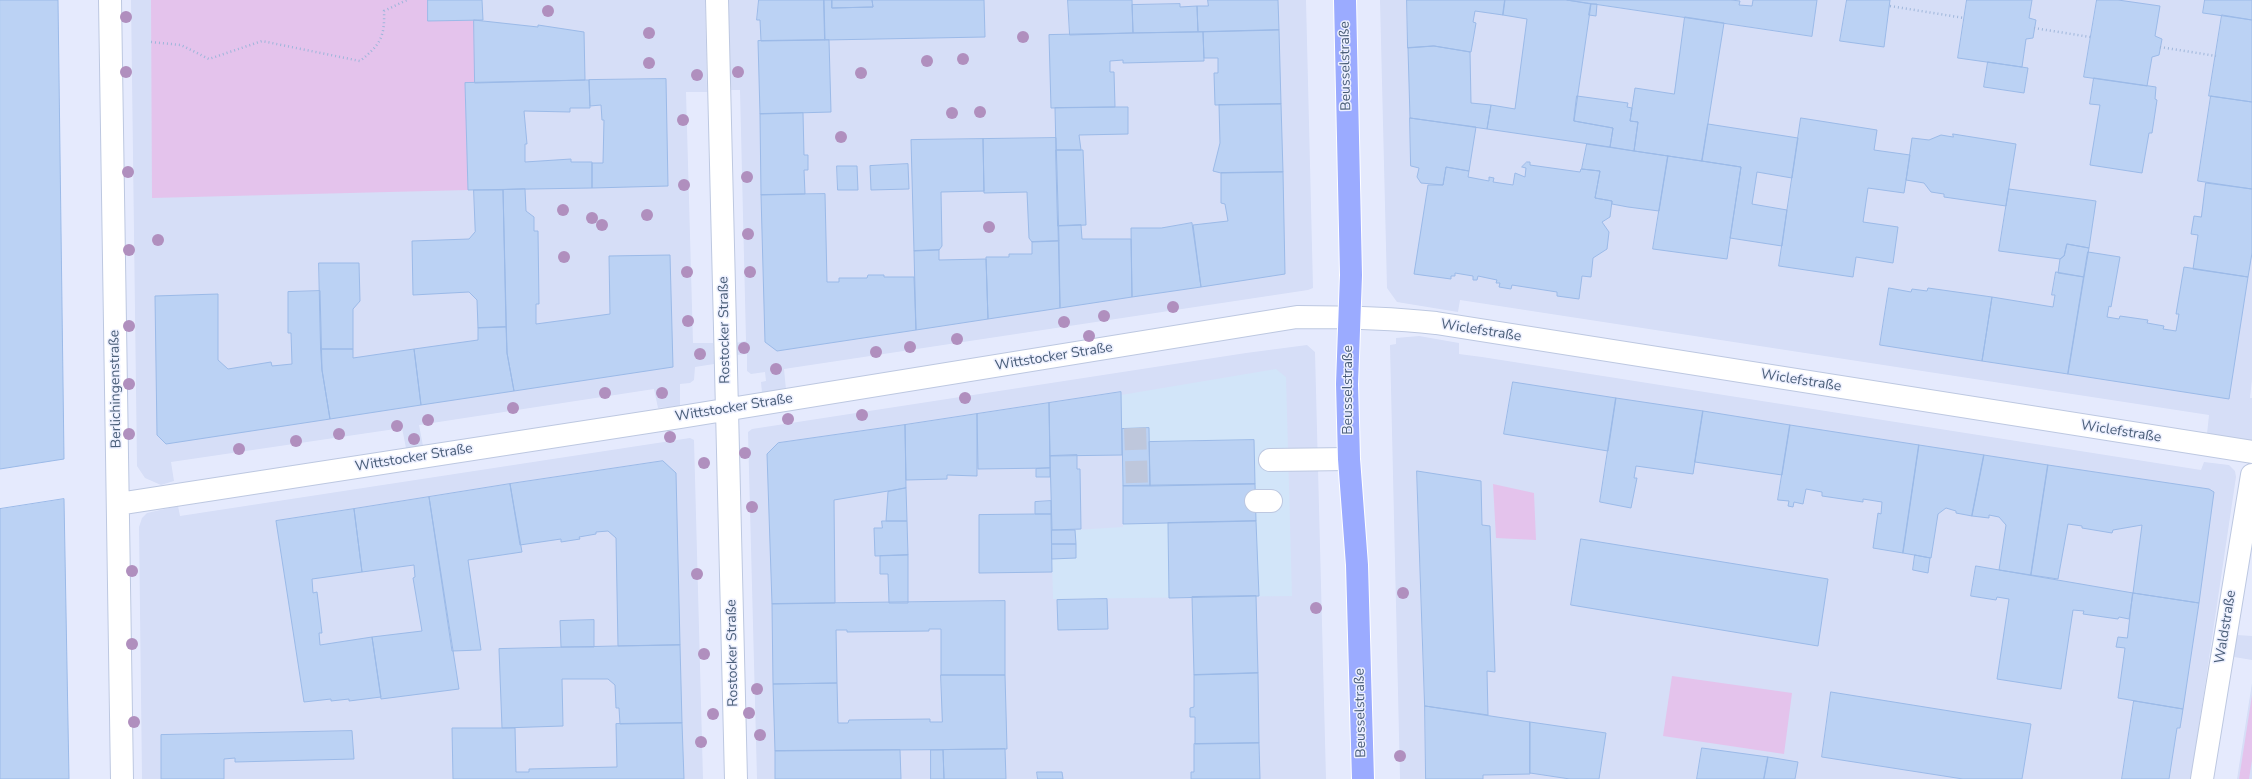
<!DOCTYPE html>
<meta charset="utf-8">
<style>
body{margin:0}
canvas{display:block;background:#e5eafd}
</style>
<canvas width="2252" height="779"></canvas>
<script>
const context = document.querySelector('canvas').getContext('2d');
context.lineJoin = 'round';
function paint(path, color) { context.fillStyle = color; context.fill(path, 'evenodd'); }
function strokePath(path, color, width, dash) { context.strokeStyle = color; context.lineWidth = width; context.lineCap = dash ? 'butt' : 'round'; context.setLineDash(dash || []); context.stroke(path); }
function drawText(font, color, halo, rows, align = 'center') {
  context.font = font + ' "Nunito Sans",sans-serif'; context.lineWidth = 3; context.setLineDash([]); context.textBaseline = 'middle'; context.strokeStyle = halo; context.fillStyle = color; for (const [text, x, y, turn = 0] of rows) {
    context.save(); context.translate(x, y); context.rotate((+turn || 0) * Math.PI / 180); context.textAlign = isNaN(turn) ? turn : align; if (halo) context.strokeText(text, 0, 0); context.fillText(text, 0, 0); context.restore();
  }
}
const residential = new Path2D(`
 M131 0H705L707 92H686L693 343H713L714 364 695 367 694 380 690 383 680 384V406L658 408 654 389 419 425 423 446 406 448 402 428 171 462 174 481 161 485 145 478 137 466Z
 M727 0H1306L1313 288 1308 290 784 369 786 390 762 393 761 382 766 381 765 372 751 374 747 371V354L736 355 735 343 746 341 740 90H729Z
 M1380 0H2252V379L2250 398H2252V443L2207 434 2209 415 1460 300 1458 312 1397 302 1387 288Z
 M1419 336 1459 343V354L1482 357 2201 470 2204 462 2229 465 2235 471 2236 477 2191 779H1400L1390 345 1396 344V338Z
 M1307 345 1315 352 1326 779H757L748 432 752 429 1246 353Z
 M690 438 694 440 703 779H142L139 527 142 518 147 513 178 506 180 516Z
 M2237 635 2252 636V660L2234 657Z
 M2252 683V779H2237Z`);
const commercial = new Path2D(`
 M1276 369 1286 377 1292 596 1053 599 1052 559 1076 558 1075 530 1123 527 1121 395Z`);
const green = new Path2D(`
 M151 0H428V21L474 20 475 83H465L468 190 152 198Z
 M1493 484 1534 493 1536 540 1496 538Z
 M1672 676 1792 693 1784 754 1663 736Z
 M2252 695V760L2249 779H2239Z`);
const building = new Path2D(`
 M0 0H58L64 459 0 469Z
 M428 0H482L483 20 428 21Z
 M759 0H824L825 40 761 41 760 20H757Z
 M824 0H832V8L873 7 872 0H984L985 37 825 40Z
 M832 0H872L873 7 832 8Z
 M1068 0H1132L1133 33 1070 35Z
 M1208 0H1278L1279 30 1198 32 1197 6H1208Z
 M1407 0H1505L1503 15 1475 11 1473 22 1476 23 1471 52 1434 46 1408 48Z
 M1505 0H1567L1591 4 1574 121 1613 128 1610 147 1487 129 1491 105 1515 109 1527 19 1503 15Z
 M1567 0H1731L1740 1 1739 5 1752 6 1753 0H1817L1812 36Z
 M1847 0H1890L1884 47 1840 41Z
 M1967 0H2032L2029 18 2036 20 2033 38 2026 39 2022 67 1958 58Z
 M2097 0H2118L2160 6 2155 36 2162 39 2159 55 2152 57 2147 86 2084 77Z
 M2205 0H2252V20L2203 13Z
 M1180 4V7L1197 6 1198 32 1133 33 1132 5Z
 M1591 4H1597L1596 16 1589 15Z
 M2222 15 2252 20V102L2209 96Z
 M1685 17 1724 23 1702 161 1634 151 1638 122 1630 121 1635 88 1674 94Z
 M474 20 538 27V25L584 32 585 80 475 83Z
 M1279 30 1281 104 1215 105 1214 73H1218V58H1204L1203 32Z
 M1203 32 1204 61 1123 63V60L1110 61V72H1114L1115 107 1051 108 1049 35Z
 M829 40 831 112 760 114 758 41Z
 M1434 46 1470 52 1471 103 1491 105 1487 129 1410 118 1408 48Z
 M1988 62 2028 68 2024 93 1984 87Z
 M2094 78 2156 87 2155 99 2157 100 2152 133H2149L2142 173 2090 165 2100 105 2090 104Z
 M666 79 668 186 592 188V163H603L604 120H602L601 105 590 106 589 80Z
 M585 80H589L590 108H570V112L524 111 527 144H525V162L571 159V162H592V188L468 190 465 83Z
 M1577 96 1628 103 1627 107 1632 108 1630 121 1638 122 1634 151 1610 147 1613 128 1574 121Z
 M2211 96 2252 102V189L2198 181Z
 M1281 104 1283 172 1221 173 1213 171 1220 143 1219 105Z
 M1115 107H1128V134L1079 135 1081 150H1056L1055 108Z
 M803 113 804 155H808V170H804L805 194 761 195 760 114Z
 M1410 118 1476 127 1469 171 1446 167 1443 185 1421 183 1417 177 1419 168 1411 166Z
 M1801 118 1877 130 1874 150 1910 155 1904 193 1868 188 1863 222 1898 227 1893 263 1856 257 1853 277 1779 266Z
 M1708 124 1798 138 1792 178 1757 172 1752 204 1787 210 1782 246 1730 238 1741 167 1702 161Z
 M1953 134 2016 144 2006 206 1944 197V194L1931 192 1924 183 1906 180 1912 138 1929 140 1941 135 1953 137Z
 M1056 138 1059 241 1032 242 1029 238 1027 192 984 193 983 139Z
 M983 139 984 191 941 192 942 246 939 250 914 251 911 140Z
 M1587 144 1668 156 1659 211 1628 207 1612 204V201L1595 198 1600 171 1582 169Z
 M1056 150H1083L1086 225 1058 226Z
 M1668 156 1741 167 1727 259 1653 249Z
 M1527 162H1530V165L1580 172 1581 169 1600 171 1595 198 1612 201 1610 217 1602 222 1609 232 1607 249 1593 258 1591 277 1582 276 1579 299 1557 296V292L1512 285 1511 289 1499 287 1500 283H1496L1497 280 1478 276 1477 280H1473V276L1455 273V276H1451V279L1414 274 1428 185H1443L1446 167 1469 171 1468 177 1489 181V177L1494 178 1493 182 1513 185 1515 173 1525 177 1526 168 1522 167Z
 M908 164 909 189 871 190 870 166Z
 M837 166H857L858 190H838Z
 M1283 172 1285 274 1201 287 1193 225 1228 221 1225 204 1221 203V173Z
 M2206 183 2252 189V253L2248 277 2193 269 2198 235 2191 234 2194 216 2201 217Z
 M525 189 526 211 534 217V231H538L539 304H536V324L610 314 609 256 670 255 673 367 514 391 507 353 503 190Z
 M2009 189 2096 201 2089 248 2067 244 2064 256 2060 259 1999 251Z
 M474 190H503L506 327 478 328 477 300 469 292 413 295 412 241 469 239 475 232Z
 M825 194 827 282H839V278H867L868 275H884V277H914L916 330 777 351 765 342 761 195Z
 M1192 223 1201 287 1132 297 1131 228H1161Z
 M1081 225 1082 239H1131L1132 297 1060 308 1058 226Z
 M1059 241 1060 308 988 319 986 257H1009V254H1032V242Z
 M2067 244 2089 248 2084 277 2058 273 2060 259 2064 256Z
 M939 250V260L986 259 988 319 916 330 914 251Z
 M2088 252 2120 257 2111 307 2109 306 2107 317 2119 319 2120 316 2148 320 2147 323 2164 326 2163 329 2176 331 2179 314H2176L2184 267 2248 277 2229 399 2068 374Z
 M319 263H359L360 301 353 309V349H321Z
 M2056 272 2084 277 2068 374 1982 361 1992 297 2053 307 2055 295H2052Z
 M1889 288 1911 292 1912 289 1927 291 1928 288 1992 297 1982 361 1880 345Z
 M320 291 322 370 330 419 166 444 157 435 155 296 218 294V360L228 369 271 362 272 366 292 364 291 333H288V292Z
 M506 327 507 353 514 391 421 405 414 349 478 340V328Z
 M321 349H353V358L414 349 421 405 330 419 322 370Z
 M1513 382 1616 398 1608 451 1504 434Z
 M1121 392 1122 455 1050 456 1049 403Z
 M1616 398 1703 411 1693 474 1636 466 1634 478H1637L1631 508 1600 502Z
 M1049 403 1050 468 978 469 977 414Z
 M1703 411 1790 425 1782 475 1695 462Z
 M977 414V476L947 475V479L906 480 905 425Z
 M905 425 906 488 834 500 835 603 772 604 767 454 778 443Z
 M1790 425 1919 445 1903 553 1873 548 1878 513 1881 514 1882 502 1863 499V502L1822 496V492L1806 489 1803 504 1794 502 1793 507 1788 506 1789 501 1778 500Z
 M1149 428 1150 486H1123L1122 429Z
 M1254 440 1255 484 1150 486 1149 442Z
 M1919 445 1984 455 1972 516 1956 513V511L1946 508 1938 514 1931 558 1903 553Z
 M1077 455V469H1080L1081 529 1052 530 1050 456Z
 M1984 455 2048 465 2031 575 1999 570 2006 525 1999 517 1989 515V518L1972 516Z
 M663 461 676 473 680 645 618 646 616 538 608 531 596 532V534L579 537 580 539 561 542V539L520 545 510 484Z
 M2048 465 2209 489 2214 492 2199 603 2133 593 2142 525 2113 530 2112 533 2082 528V526L2068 524 2058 579 2031 575Z
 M1050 468V477H1036V469Z
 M1417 471 1481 481 1482 525 1490 526 1495 672 1487 671 1488 715 1425 706Z
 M510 484 522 552 468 560 481 650 452 651 429 497Z
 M1255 484 1256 521 1123 524V486Z
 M906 488 907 521H886L888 492Z
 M429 497 459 689 381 699 372 637 422 631 413 578 415 577 414 565 362 572 354 509Z
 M64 499 69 779H0V509Z
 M1051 501V514H1035V502Z
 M354 509 362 572 312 579 313 593 317 592 322 633H319L320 645 372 637 381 697 349 701V699L331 701V699L304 702 276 521Z
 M1035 514H1051L1052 572 979 573V515Z
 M882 521H907L908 555 875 556 874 528H882Z
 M1256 521 1259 596 1169 598 1168 523Z
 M1052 530H1075L1076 544H1052Z
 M1581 539 1828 579 1818 646 1571 605Z
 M1052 544H1076V558L1052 559Z
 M908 555V603H889L888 574H880V556Z
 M1915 555 1930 558 1928 573 1913 570Z
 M1976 566 2133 593 2129 619 2119 617 2118 619 2083 614 2084 611 2073 610 2061 689 1997 679 2009 599 1997 597 1996 600 1971 596Z
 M2133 593 2199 603 2183 709 2118 698 2125 648 2116 647 2118 637 2127 638Z
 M1256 596 1258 673 1194 675 1192 597Z
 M1107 599 1108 629 1058 630 1057 600Z
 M1005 601V675H941V629H929V631L847 632V630H836L837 683 773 684 772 604Z
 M594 620V647H561L560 621Z
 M680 645 682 723 620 724 619 708H616L615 685 608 679H562L563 726 502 728 499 649Z
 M1258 673 1259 743 1195 744V717H1190V708L1194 707V675Z
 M941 675H1005L1007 749 775 751 773 684 837 683 838 723H848L849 720 930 719V722H942Z
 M1831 692 2031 724 2022 779H1963L1822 757Z
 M2134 701 2183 709 2180 728H2177L2169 779H2122Z
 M1425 706 1530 722V774L1483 775V779H1426Z
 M1530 722 1606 733 1599 779H1570L1530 773Z
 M682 723 684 779H453L452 728H515L516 772H529V769L617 767 616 724Z
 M352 731 354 759 235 762V758L224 759V779H161V735Z
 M1259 743 1260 779H1191V772H1194V744Z
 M1702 748 1768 757 1764 779H1697Z
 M1005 749 1006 779H944L943 750Z
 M900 750 901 779H775V751Z
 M931 750H943L944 779H931Z
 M1768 757 1798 762 1795 779H1764Z
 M1037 772H1062L1063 779H1038Z`);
const minorTunnel = new Path2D(`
 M1135 428 1137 486`);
const path = new Path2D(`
 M1890 6 1964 18
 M2034 28 2090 37
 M151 42 181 45 209 59 262 41 360 61C380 45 385 37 384 11L407 0
 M2160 47 2216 56`);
const minor = new Path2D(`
 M110 0 122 779
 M717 0 736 779
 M1270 460 1349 459
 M1256 501H1271
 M118 504 681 417 1297 317C1344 317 1390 318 1436 323L2252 452
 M2202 779 2252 475`);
const major = new Path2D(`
 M1345 0 1351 275 1347 384 1349 459 1357 565 1363 779`);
const trees = [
 [548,11],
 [126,17],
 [649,33],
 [1023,37],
 [963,59],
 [927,61],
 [649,63],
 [126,72],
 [738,72],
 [861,73],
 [697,75],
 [980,112],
 [952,113],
 [683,120],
 [841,137],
 [128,172],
 [747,177],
 [684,185],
 [563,210],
 [647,215],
 [592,218],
 [602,225],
 [989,227],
 [748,234],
 [158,240],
 [129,250],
 [564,257],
 [687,272],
 [750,272],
 [1173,307],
 [1104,316],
 [688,321],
 [1064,322],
 [129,326],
 [1089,336],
 [957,339],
 [910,347],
 [744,348],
 [876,352],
 [700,354],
 [776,369],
 [129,384],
 [605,393],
 [662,393],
 [965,398],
 [513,408],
 [862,415],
 [788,419],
 [428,420],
 [397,426],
 [129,434],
 [339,434],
 [670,437],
 [414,439],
 [296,441],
 [239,449],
 [745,453],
 [704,463],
 [752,507],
 [132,571],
 [697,574],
 [1403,593],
 [1316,608],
 [132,644],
 [704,654],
 [757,689],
 [749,713],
 [713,714],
 [134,722],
 [760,735],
 [701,742],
 [1400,756]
];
const streetNames = [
 ["Beusselstraße",1346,66,-91],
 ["Rostocker Straße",725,330,-91],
 ["Wiclefstraße",1481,331,9],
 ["Wittstocker Straße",1054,357,-9],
 ["Wiclefstraße",1801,381,9],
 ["Berlichingenstraße",116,389,-91],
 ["Beusselstraße",1349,390,-90],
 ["Wittstocker Straße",734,408,-9],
 ["Wiclefstraße",2121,432,9],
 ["Wittstocker Straße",414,458,-9],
 ["Waldstraße",2226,627,-81],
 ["Rostocker Straße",733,653,-91],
 ["Beusselstraße",1361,713,-91]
];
paint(residential, '#d6def7');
paint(commercial, '#d2e5f9');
paint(green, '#e4c3ec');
paint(building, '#bbd2f4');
strokePath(building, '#9bbae8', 1);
strokePath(minorTunnel, '#bec7dc', 22, [22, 11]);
strokePath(minor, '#bdc8e1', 24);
strokePath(major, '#fff', 24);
strokePath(path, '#9eb6da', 2.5, [1, 3]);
strokePath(minor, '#fff', 22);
strokePath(major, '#9babff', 22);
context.fillStyle = '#b08fbe';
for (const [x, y] of trees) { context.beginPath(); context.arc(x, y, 6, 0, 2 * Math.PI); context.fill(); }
drawText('14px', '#495d78', '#edf0ff', streetNames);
</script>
